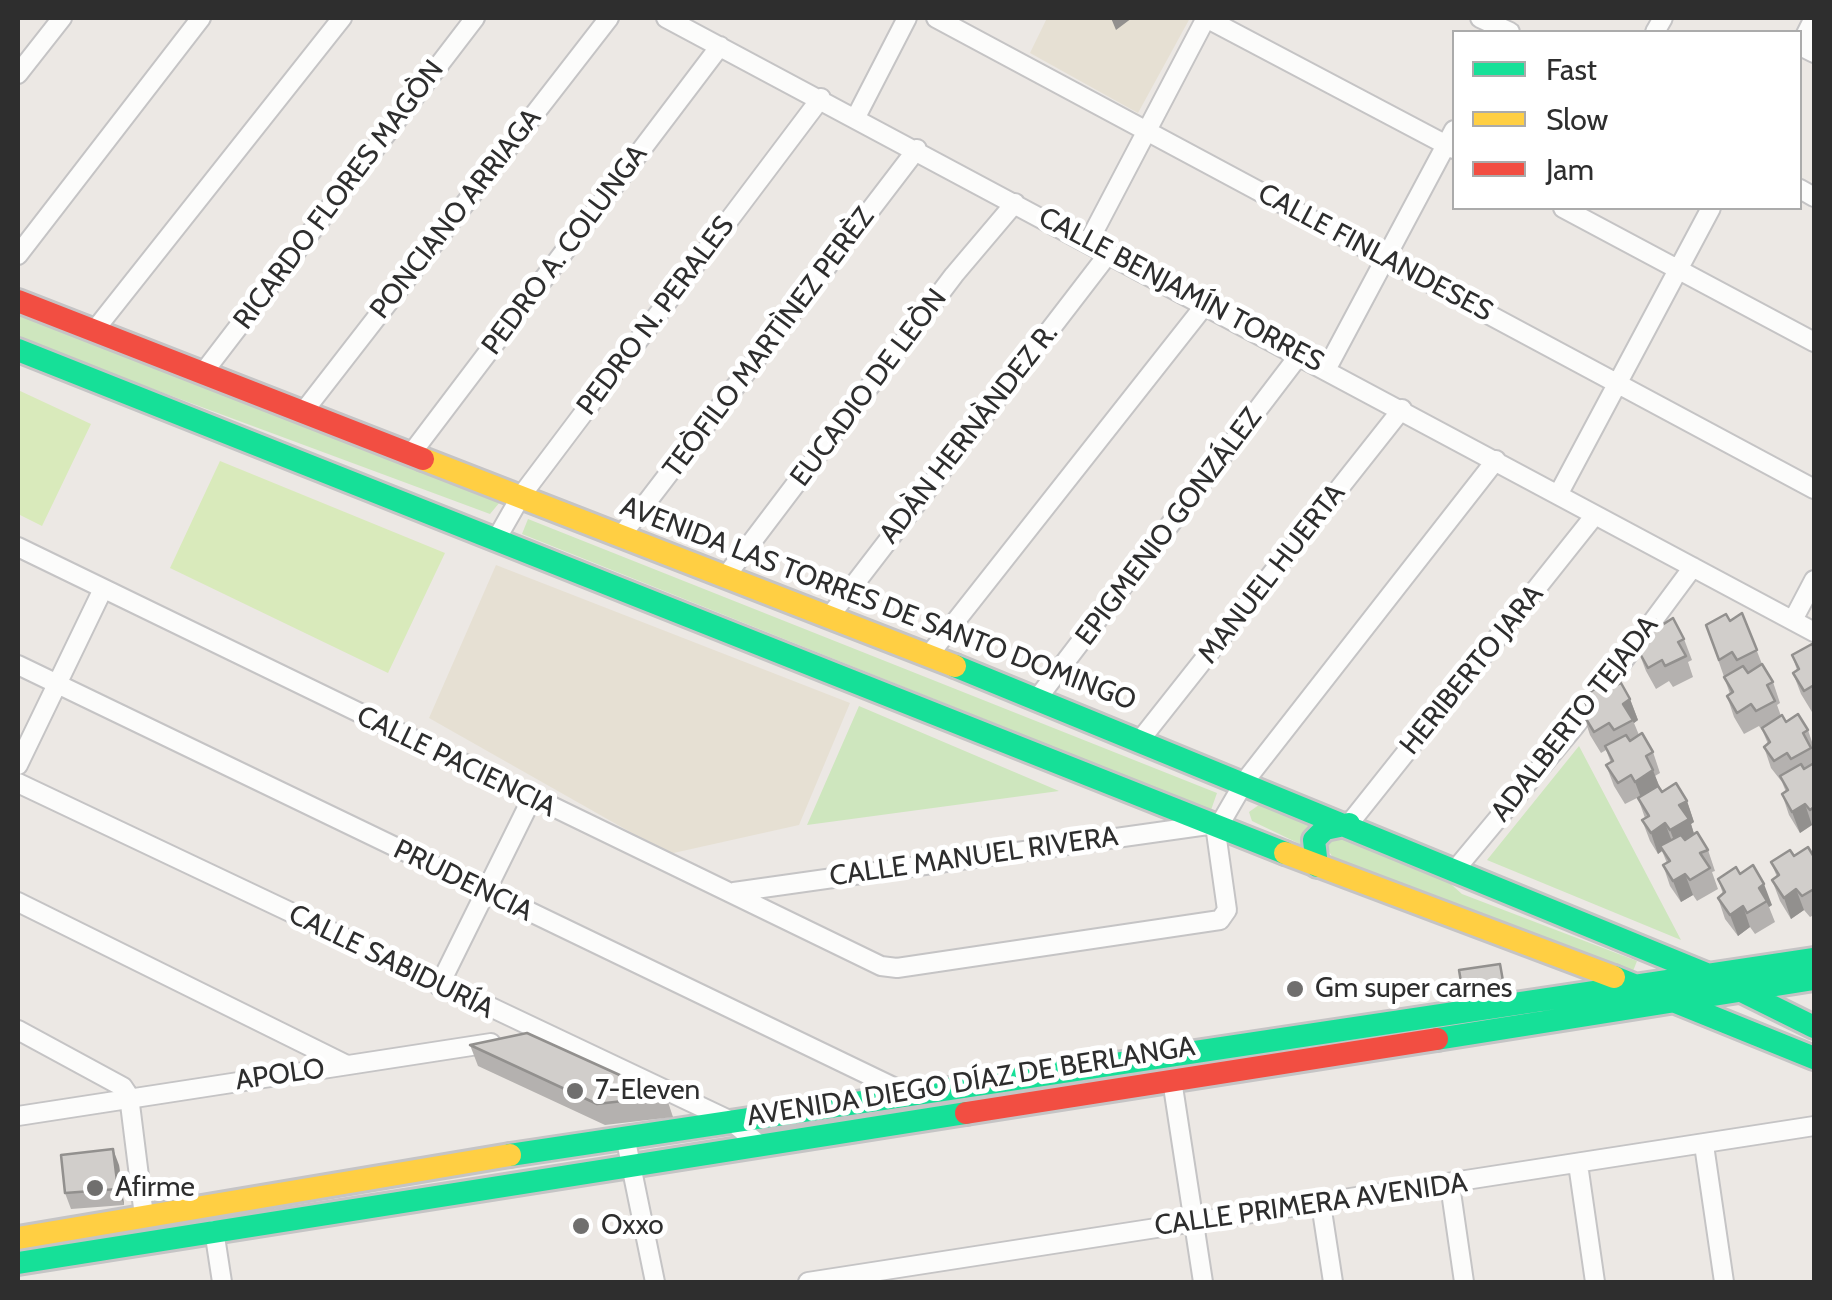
<!DOCTYPE html>
<meta charset="utf-8">
<style>
body{margin:0}
#map{position:relative;width:1832px;height:1300px;overflow:hidden;background:#ece8e4;font-family:Cabin,sans-serif}
canvas{display:block}
.frame{position:absolute;inset:0;border:20px solid #2e2e2e;pointer-events:none}
.legend{position:absolute;left:1452px;top:30px;width:350px;height:180px;box-sizing:border-box;background:#fff;border:2px solid #ababab;margin:0;padding:12px 18px;list-style:none;font-size:30px;color:#2e2e2e}
.legend li{display:flex;align-items:center;gap:20px;height:50px}
.legend b{width:50px;border:2px solid #ababab}
</style>
<div id="map">
<canvas width="1832" height="1300"></canvas>
<div class="frame"></div>
<ul class="legend">
<li><b style="height:12px;background:#16e098"></b>Fast</li>
<li><b style="height:12px;background:#ffcf43"></b>Slow</li>
<li><b style="height:12px;background:#f24e42"></b>Jam</li>
</ul>
</div>
<script>
const context = document.querySelector('canvas').getContext('2d');
context.lineJoin = 'round';
function paint(path, color) { context.fillStyle = color; context.fill(path, 'evenodd'); }
function strokePath(path, color, width, dash) { context.strokeStyle = color; context.lineWidth = width; context.lineCap = dash ? 'butt' : 'round'; context.setLineDash(dash || []); context.stroke(path); }
function drawText(font, color, halo, rows, align = 'center') {
  context.font = font + ' Cabin,sans-serif'; context.lineWidth = 10; context.setLineDash([]); context.textBaseline = 'middle'; context.strokeStyle = halo; context.fillStyle = color; for (const [text, x, y, turn = 0] of rows) {
    context.save(); context.translate(x, y); context.rotate((+turn || 0) * Math.PI / 180); context.textAlign = isNaN(turn) ? turn : align; if (halo) context.strokeText(text, 0, 0); context.fillText(text, 0, 0); context.restore();
  }
}
const education = new Path2D(`
 M1047 18H1190L1138 113 1030 53Z
 M496 565 850 703 799 825 669 854 429 718Z`);
const green = new Path2D(`
 M18 307 500 502 490 514 18 339Z
 M528 519 1217 793 1211 810 522 534Z
 M859 706 1059 791 807 825Z
 M1579 746 1681 940 1487 860Z
 M1263 802 1310 826 1302 845 1252 821 1249 812Z
 M1339 837 1443 877 1462 894 1637 961 1633 971 1333 858 1324 843Z`);
const pitch = new Path2D(`
 M18 390 91 424 42 526 18 514Z
 M220 461 445 553 388 673 170 568Z`);
const street = new Path2D(`
 M666 18 1814 632
 M936 18 1814 489
 M1480 18 1510 32
 M1814 18 1800 46 1814 53
 M1655 32 1663 18
 M18 74 62 18
 M856 117 907 18
 M1800 189 1814 197
 M1563 208 1814 342
 M1089 241 1206 18 1454 149
 M18 255 201 18
 M94 331 342 18
 M1327 368 1454 130
 M203 373 475 18
 M304 411 609 18
 M411 454 720 46
 M1559 493 1711 208
 M621 536 917 149
 M497 538 521 496 821 98
 M18 547 881 966 897 968 1220 920 1227 910 1215 825 1220 824 1245 781 1496 460
 M726 576 954 275 1015 203
 M830 616 1109 253
 M1793 620 1814 580
 M929 655 1205 305
 M18 665 908 1094
 M1037 699 1300 354
 M1141 739 1402 409
 M18 765 103 589
 M18 783 731 1121 761 1146
 M1349 824 1595 515
 M1455 870 1575 726 1693 567
 M734 892 1208 825
 M18 902 347 1065
 M439 986 531 800
 M18 1030 123 1087 129 1096 144 1216
 M1172 1080 1203 1282
 M18 1116 491 1043
 M625 1136 655 1282
 M1704 1145 1724 1282
 M1578 1164 1595 1282
 M1450 1185 1464 1282
 M1321 1204 1333 1282
 M214 1230 222 1282
 M808 1282 1814 1126`);
const fast = new Path2D(`
 M18 350 1285 853
 M955 666 1711 976 1814 1027
 M1317 866 1314 840 1325 829 1349 824
 M1614 977 1814 1058
 M1437 1039 1814 979
 M510 1155 1814 959
 M18 1263 966 1113`);
const slow = new Path2D(`
 M423 459 955 666
 M1285 853 1614 977
 M18 1238 510 1155`);
const jam = new Path2D(`
 M18 301 423 459
 M966 1113 1437 1039`);
const wall = new Path2D(`
 M1742 613 1762 664 1773 682 1780 703 1777 705 1781 716 1786 722 1808 730 1814 748V752L1813 753 1814 758V827L1812 825 1800 833 1789 815 1782 794 1786 792 1782 782 1771 768 1764 747 1768 744 1763 732 1759 726 1744 734 1734 717 1727 696 1730 694 1706 625 1730 621Z
 M1659 627 1684 639 1692 660 1688 662 1693 677 1673 687 1669 681 1656 689 1646 671 1638 650 1642 648 1636 632Z
 M1814 648V711L1812 712 1801 694 1793 673 1797 670 1792 655Z
 M1607 690 1630 699 1638 720 1634 723 1639 735 1653 752 1660 773 1655 776 1662 792 1687 801 1694 822 1691 824 1694 834 1708 850 1715 871 1712 872 1718 889 1697 901 1693 895 1681 902 1670 886 1663 865 1667 863 1662 851 1658 854 1650 841 1642 820 1645 818 1638 798 1639 797 1625 804 1614 786 1606 765 1611 763 1606 750 1601 753 1590 735 1583 714 1588 712 1582 697Z
 M1794 856 1814 857V915L1810 917 1804 910 1791 919 1780 901 1772 880 1777 877 1771 862Z
 M1740 874 1772 905 1769 907 1775 922 1755 934 1750 927 1738 936 1725 919 1718 898 1723 894 1718 879Z
 M1500 964 1505 986 1464 993 1462 988Z
 M470 1045 666 1096 673 1117 605 1125 478 1066Z
 M119 1165 124 1205 71 1209 65 1193Z`);
const shadedWall = new Path2D(`
 M1111 18H1132L1116 30Z
 M1630 699 1638 720 1634 723 1623 704Z
 M1653 770 1661 791 1643 803 1635 782Z
 M1687 801 1694 822 1691 824 1696 840 1678 851 1670 830 1679 805Z
 M1805 804 1812 825 1800 833 1792 812Z
 M1665 823 1673 844 1660 846 1662 851 1658 854 1651 833Z
 M1685 874 1693 895 1681 902 1673 881Z
 M1764 884 1772 905 1769 907 1759 888Z
 M1796 889 1804 910 1791 919 1784 898Z
 M1743 906 1750 927 1738 936 1730 915Z
 M113 1149 119 1165 124 1205 118 1189Z`);
const building = new Path2D(`
 M1742 613 1757 650 1737 660 1732 652 1719 660 1706 625 1726 614 1730 621Z
 M1673 618 1684 639 1678 642 1686 656 1665 666 1662 660 1648 668 1638 650 1644 647 1636 632 1656 620 1659 627Z
 M1812 644 1814 648V685L1804 691 1793 673 1799 669 1792 655Z
 M1762 664 1773 682 1767 685 1775 701 1756 711 1751 704 1737 713 1727 696 1733 692 1724 677 1743 666 1748 673Z
 M1621 683 1630 699 1623 704 1633 720 1614 730 1609 723 1594 732 1583 714 1590 711 1582 697 1603 684 1607 690Z
 M1798 714 1808 730 1803 733 1811 748 1791 759 1787 753 1774 761 1764 747 1770 742 1762 728 1782 715 1786 722Z
 M1642 733 1653 752 1646 756 1653 770 1635 782 1631 775 1618 783 1606 765 1613 761 1605 746 1626 735 1630 741Z
 M1814 763V807L1810 810 1805 804 1792 812 1782 794 1788 790 1780 776 1801 764 1804 769Z
 M1676 783 1687 801 1679 805 1689 819 1670 830 1665 823 1651 833 1642 820 1649 816 1638 798 1658 786 1662 792Z
 M1697 832 1708 850 1700 853 1710 868 1690 880 1685 874 1673 881 1663 865 1670 861 1660 846 1681 835 1685 840Z
 M1808 847 1814 857V889L1802 896 1796 889 1784 898 1772 880 1779 875 1771 862 1790 850 1794 856Z
 M1753 865 1764 884 1759 888 1767 901 1747 913 1743 906 1730 915 1718 898 1725 892 1718 879 1736 867 1740 874Z
 M1500 964 1503 981 1462 988 1459 970Z
 M527 1033 666 1096 597 1104 470 1045Z
 M113 1149 118 1189 65 1193 61 1155Z`);
const markers = [
 [1295,989,10,"#706f6e"],
 [575,1091,10,"#706f6e"],
 [95,1188,10,"#706f6e"],
 [581,1226,10,"#706f6e"]
];
const streetNames = [
 ["RICARDO FLORES MAGÒN",339,195,-53],
 ["PONCIANO ARRIAGA",456,214,-52],
 ["PEDRO A. COLUNGA",565,250,-53],
 ["CALLE FINLANDESES",1375,253,28],
 ["CALLE BENJAMÍN TORRES",1181,290,28],
 ["PEDRO N. PERALES",656,316,-53],
 ["TEÒFILO MARTÌNEZ PERÈZ",769,343,-53],
 ["EUCADIO DE LEÒN",869,388,-53],
 ["ADÀN HERNÀNDEZ R.",969,434,-52],
 ["EPIGMENIO GONZÁLEZ",1169,527,-53],
 ["MANUEL HUERTA",1272,574,-52],
 ["AVENIDA LAS TORRES DE SANTO DOMINGO",878,604,21],
 ["HERIBERTO JARA",1472,670,-51],
 ["ADALBERTO TEJADA",1575,719,-52],
 ["CALLE PACIENCIA",456,762,26],
 ["CALLE MANUEL RIVERA",974,857,-8],
 ["PRUDENCIA",463,881,26],
 ["CALLE SABIDURÍA",391,962,26],
 ["APOLO",280,1075,-8],
 ["AVENIDA DIEGO DÍAZ DE BERLANGA",971,1082,-9],
 ["CALLE PRIMERA AVENIDA",1311,1205,-8]
];
const poiNames = [
 ["Gm super carnes",1315,989],
 ["7-Eleven",595,1091],
 ["Afirme",115,1188],
 ["Oxxo",601,1226]
];
paint(education, '#e6e0d3');
paint(green, '#cee6be');
paint(pitch, '#d9eabb');
strokePath(street, '#c5c4c5', 22);
strokePath(fast, '#c5c4c5', 28);
strokePath(slow, '#c5c4c5', 28);
strokePath(jam, '#c5c4c5', 28);
strokePath(street, '#fcfcfb', 18);
strokePath(fast, '#16e098', 22);
strokePath(slow, '#ffcf43', 22);
strokePath(jam, '#f24e42', 22);
paint(wall, '#b4b1af');
paint(shadedWall, '#92908e');
paint(building, '#d1cecb');
strokePath(building, '#92908e', 2.5);
for (const [x, y, r, color] of markers) { const dot = new Path2D(); dot.arc(x, y, r, 0, 2 * Math.PI); context.fillStyle = color; context.fill(dot); strokePath(dot, '#fff', 4); }
drawText('28px', '#2e2e2e', '#fff', streetNames);
drawText('28px', '#2e2e2e', '#fff', poiNames, 'left');
</script>
